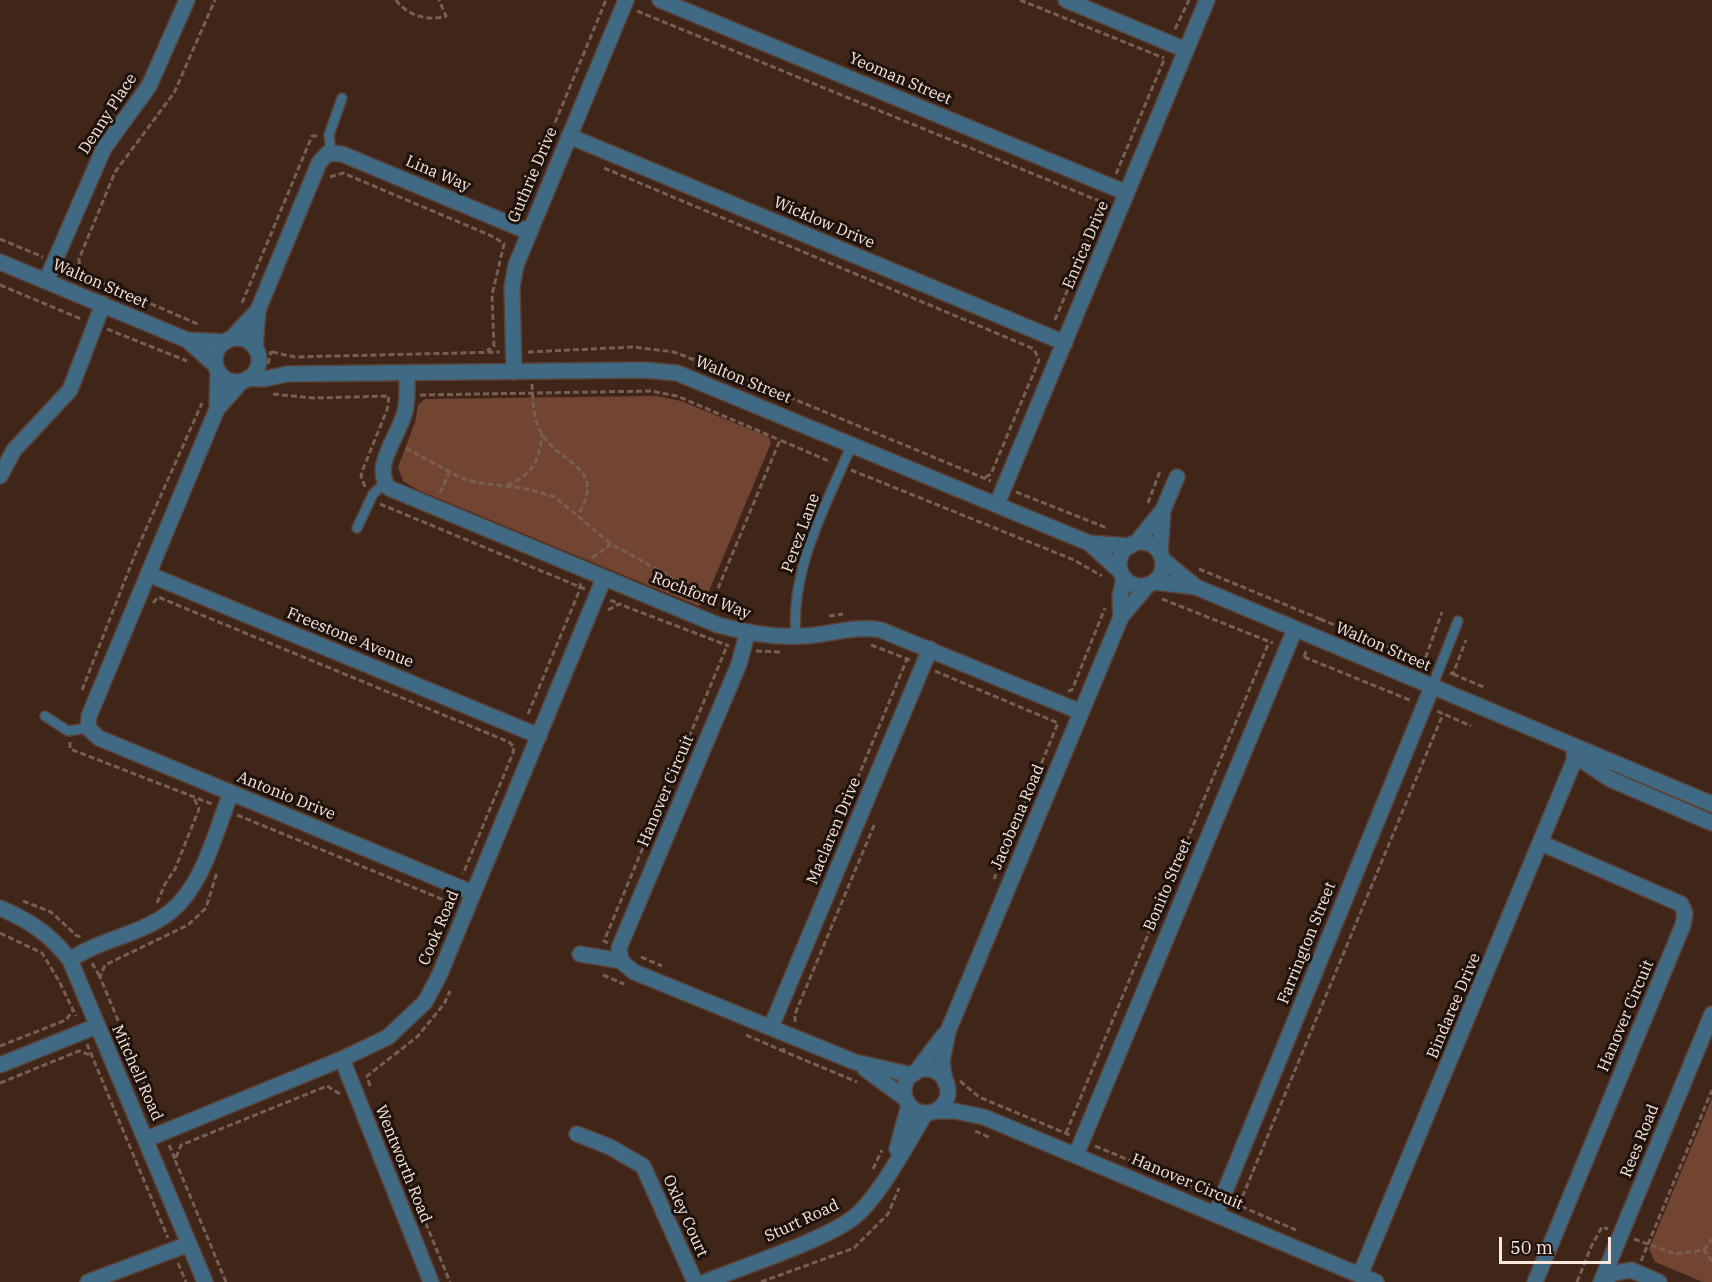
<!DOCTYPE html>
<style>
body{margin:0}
#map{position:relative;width:1712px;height:1282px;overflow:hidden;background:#402519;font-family:"IBM Plex Serif",serif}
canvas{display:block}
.scale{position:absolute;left:1499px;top:1237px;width:112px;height:27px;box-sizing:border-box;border:3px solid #f9e6de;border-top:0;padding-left:8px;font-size:18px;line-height:21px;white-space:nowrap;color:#f9e6de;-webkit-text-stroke:4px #1e120c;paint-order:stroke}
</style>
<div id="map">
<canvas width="1712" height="1282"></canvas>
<div class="scale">50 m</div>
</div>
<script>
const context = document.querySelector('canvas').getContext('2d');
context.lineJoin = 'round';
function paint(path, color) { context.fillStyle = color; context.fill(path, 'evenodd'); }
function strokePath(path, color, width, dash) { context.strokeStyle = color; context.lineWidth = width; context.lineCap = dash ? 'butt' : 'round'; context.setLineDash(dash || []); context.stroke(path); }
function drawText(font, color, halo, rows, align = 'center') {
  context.font = font + ' "IBM Plex Serif",serif'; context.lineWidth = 6; context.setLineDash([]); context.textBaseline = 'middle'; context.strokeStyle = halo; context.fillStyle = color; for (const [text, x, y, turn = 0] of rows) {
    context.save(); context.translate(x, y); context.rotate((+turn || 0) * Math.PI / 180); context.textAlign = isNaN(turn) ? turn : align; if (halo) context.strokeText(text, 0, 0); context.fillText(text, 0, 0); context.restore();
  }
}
const green = new Path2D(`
 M656 396 681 401 769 437 771 443 704 603 698 606 418 490 403 481 398 467 415 422 418 405 425 399Z
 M1712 1098V1282H1703L1655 1262 1649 1249Z`);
const path = new Path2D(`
 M396 0C406 15 429 22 446 16L439 0
 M1020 0 1164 58
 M637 11 1104 203
 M1175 29 1189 0
 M604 168 1034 349 1039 360 991 474 984 478
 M1116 174 1164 60
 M330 177 343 173 494 237 504 244 492 295 494 346 487 351
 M516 209 519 211 520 207 606 0
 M0 239 43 257
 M68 268 200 325
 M80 273 79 259 115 172 174 93 215 0
 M0 285 81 319
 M242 303 312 136H319
 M1055 320 1104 202
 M107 329 187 361
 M272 352 295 357 500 352
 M528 352 633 347 674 352 760 385 991 481
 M268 364 271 351
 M532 384C533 401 533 420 542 434 562 466 607 467 578 515
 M273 394 313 398 389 396 387 410 363 469 361 476 365 487
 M420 395 651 391 677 396 780 440
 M406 448 459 477 478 483 523 488 555 497 611 544
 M851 470 1074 560 1102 576
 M507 485C532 476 540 459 542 434
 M1016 492 1107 528
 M440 493 449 473
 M1148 503 1160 471
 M380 504 585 589
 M592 558 611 544 666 574 699 600
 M1199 569 1320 619 1318 623
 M1162 599 1273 643
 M610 600 619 604
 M153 603 158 597 509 742 514 747 513 753 463 874
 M711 605 780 440 831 462
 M608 610 619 604 729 646
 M829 616 843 614
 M1320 619 1424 662 1442 612
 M871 645 910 660
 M756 651 782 652
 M1304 657 1307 649
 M1304 657 1412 701
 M935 671 1058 723 994 879
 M1450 673 1453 674 1466 640
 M1453 674 1486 688
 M82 690 138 547 202 403
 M1068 691 1072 690 1105 608
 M1437 711 1471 726
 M528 714 578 594 581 582
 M70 742V749L212 804
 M847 804 907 659
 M237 815 444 900 447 904 453 900
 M23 901 51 912 77 936 83 937
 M157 903 165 884 175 869 199 809 194 798
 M0 933 42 953 59 981 76 1016
 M608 943 604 941 727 646
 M641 957 662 966
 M92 963 100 977
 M603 975 624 984
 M795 1022V1014L875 823
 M746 1035 783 1051
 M87 1044 168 1238
 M0 1046 66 1020 73 1010
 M784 1048 783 1051 857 1082
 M960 1081 979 1097 1070 1135
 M0 1083 79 1051 90 1055
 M370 1086 367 1076 417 1037 444 1004 450 991
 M165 1114 156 1112 100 977 105 965 188 925 206 908 217 872
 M975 1131 991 1138
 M1066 1133 1269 642
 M169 1145 175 1159
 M1095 1146 1208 1193
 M873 1169 882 1150
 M405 1173 450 1282
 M1233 1203 1296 1230
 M1239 1205 1443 714
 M1634 1239 1675 1254 1704 1250 1712 1261
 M1704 1250 1712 1239
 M1641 1261 1712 1090
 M178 1263 186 1282
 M226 1282 175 1160 181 1145 327 1086 340 1094
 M761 1282 854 1248 888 1214 899 1188
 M1577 1282 1591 1247 1602 1227 1608 1229`);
const service = new Path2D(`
 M331 152 329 135 342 98
 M357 528 373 494 385 483
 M796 637C790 568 826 506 852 444
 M1432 687 1458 621
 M45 716 68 731 88 728`);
const minor = new Path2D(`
 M660 0 1127 193
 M1066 0 1186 50
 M569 136 1065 343
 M46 281 104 148 149 86 187 0
 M231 339 258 310 319 163 328 153 342 154 529 232
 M255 348 258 310
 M514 372 512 287 516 265 626 0
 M407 374C407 386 408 399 405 411 400 435 371 466 389 488L718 625C746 632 772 638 802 636 829 635 854 625 881 630L1081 712
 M242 381 217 409 89 716 88 728 99 738 473 893
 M217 409 218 371
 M0 476 14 450 70 390 103 304
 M997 504 1207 0
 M1136 543 1163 510 1177 477
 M1160 553 1163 510
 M148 574 539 736
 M1121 617 1120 597 1124 578
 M747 634 739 664 619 948 621 961 634 972 855 1062 912 1075
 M0 908C30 921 50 934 70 960L205 1282
 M580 954 621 961
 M70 960C100 939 141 935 170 912 204 885 215 832 231 793
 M771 1027 930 649
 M342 1059 431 1282
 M0 1065 97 1026
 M865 1069 906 1099
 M904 1091a22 22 0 1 1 44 0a22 22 0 1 1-44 0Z
 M915 1073 944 1035
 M945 1082 942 1061 948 1031 1121 617 1148 585
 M936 1111H954L984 1117 1376 1282
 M577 1134 610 1147 643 1166 695 1282
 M147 1139 342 1059 388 1037 425 1002 439 976 604 578
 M897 1149 909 1105
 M1076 1155 1295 629
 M1216 1213 1432 687
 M1360 1275 1579 749
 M88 1282 189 1244
 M705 1282C741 1267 836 1237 860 1212 887 1184 905 1146 926 1113
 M1535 1282 1683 925 1685 913 1681 904 1541 843`);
const tertiary = new Path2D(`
 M0 262 187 340 225 342
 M215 360a22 22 0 1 1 44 0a22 22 0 1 1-44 0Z
 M187 340 215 365
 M248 378 264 379 287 374 644 370 677 373 1089 543 1130 546
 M1119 564a22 22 0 1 1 44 0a22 22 0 1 1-44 0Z
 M1089 543 1121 572
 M1162 559 1196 587 1712 804
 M1154 582 1196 587
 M1574 755 1610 779 1712 823
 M1608 1280 1605 1275 1631 1270 1659 1282
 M1601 1282 1712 1014`);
const streetNames = [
 ["Yeoman Street",900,79,23],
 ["Denny Place",108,114,-57],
 ["Lina Way",438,174,23],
 ["Guthrie Drive",533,175,-67],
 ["Wicklow Drive",824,223,23],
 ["Enrica Drive",1086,245,-67],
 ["Walton Street",100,284,23],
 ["Walton Street",743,380,22],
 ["Perez Lane",801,533,-70],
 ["Rochford Way",701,596,21],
 ["Freestone Avenue",350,638,22],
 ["Walton Street",1383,647,23],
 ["Hanover Circuit",666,791,-67],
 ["Antonio Drive",286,796,22],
 ["Jacobena Road",1018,817,-67],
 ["Maclaren Drive",834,831,-67],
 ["Bonito Street",1168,885,-67],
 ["Cook Road",439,928,-67],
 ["Farrington Street",1307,943,-68],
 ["Bindaree Drive",1454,1006,-67],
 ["Hanover Circuit",1626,1016,-67],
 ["Mitchell Road",137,1073,66],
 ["Rees Road",1640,1141,-68],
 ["Wentworth Road",403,1164,68],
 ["Hanover Circuit",1187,1182,23],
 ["Oxley Court",685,1216,66],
 ["Sturt Road",802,1221,-25]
];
paint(green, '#714532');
strokePath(service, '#5a4035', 12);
strokePath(minor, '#5a4035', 18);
strokePath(tertiary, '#5a4035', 18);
strokePath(path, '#785f54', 3, [6, 3]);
strokePath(service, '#406984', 9);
strokePath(minor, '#406984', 15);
strokePath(tertiary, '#406984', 15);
drawText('16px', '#f9e6de', '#1e120c', streetNames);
</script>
